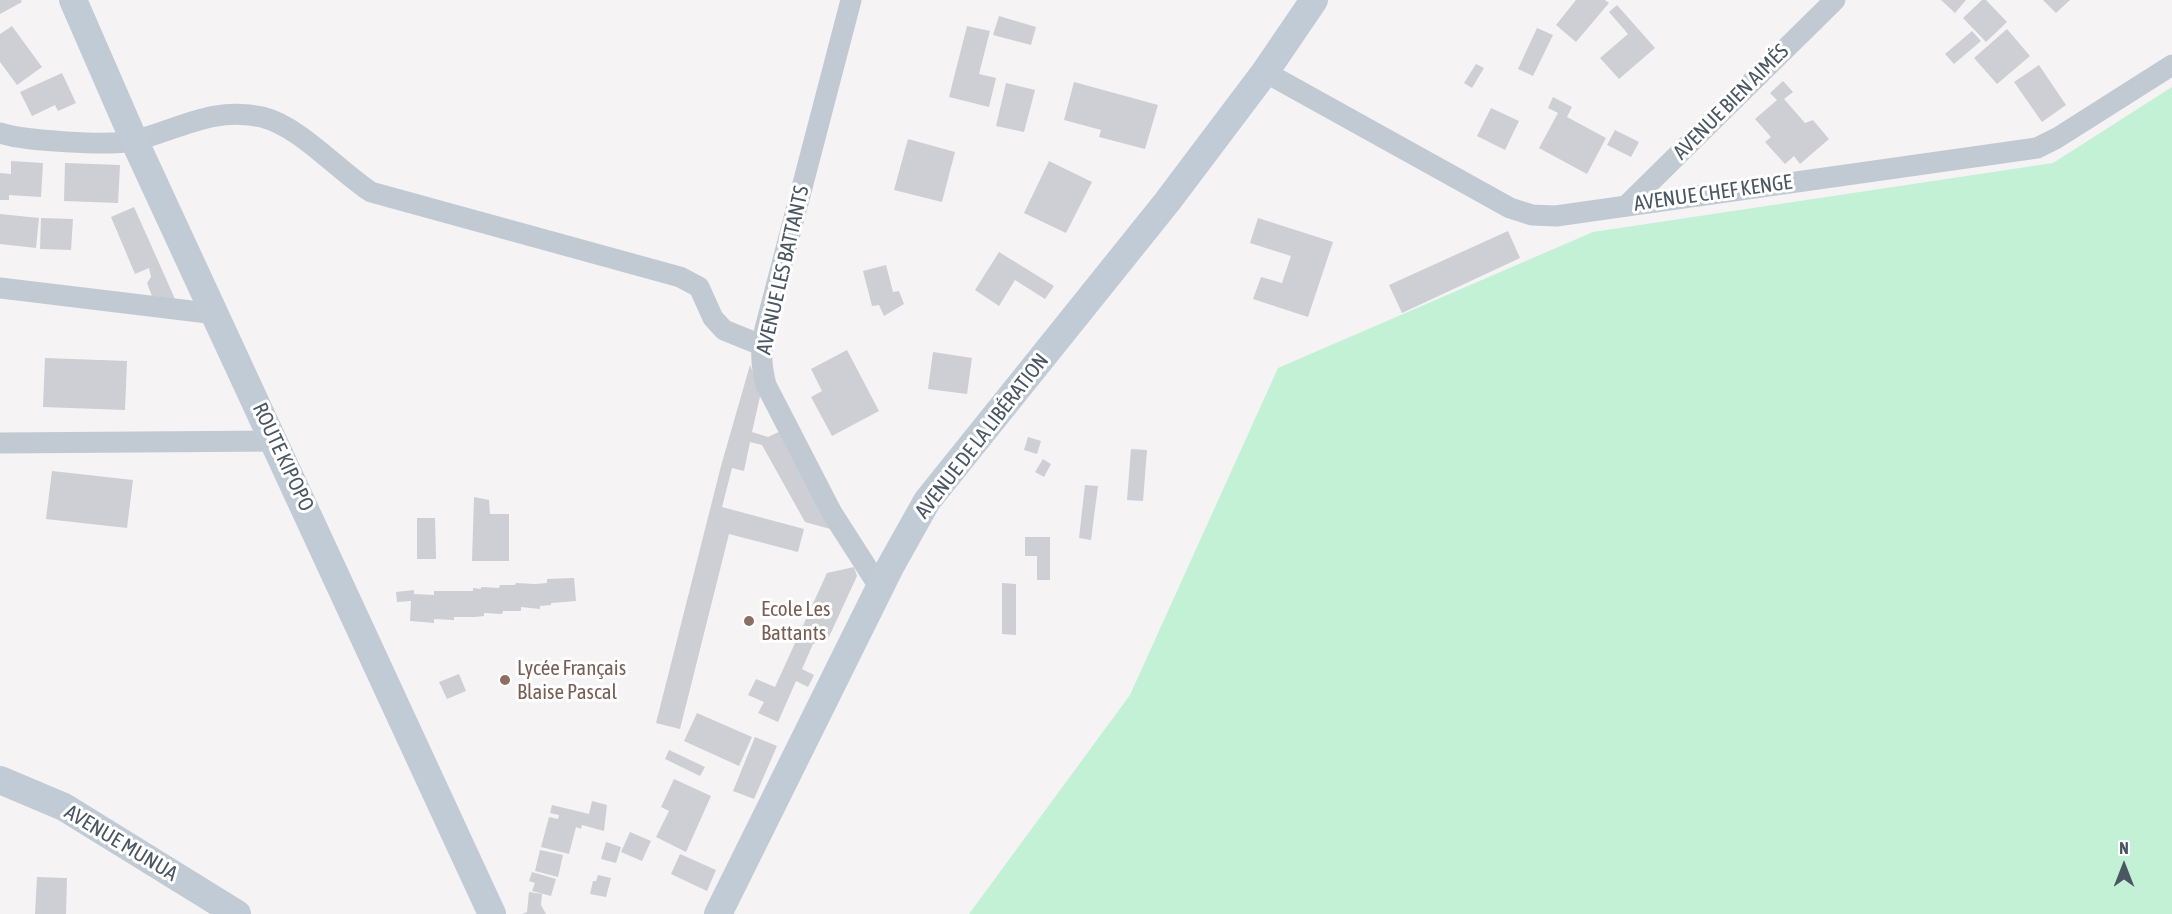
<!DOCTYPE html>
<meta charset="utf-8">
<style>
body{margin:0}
#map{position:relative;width:2172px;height:914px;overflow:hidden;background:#f5f3f3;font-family:"Asap Condensed",sans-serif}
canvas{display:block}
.north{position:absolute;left:2094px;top:836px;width:60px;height:60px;-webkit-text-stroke:4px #fff;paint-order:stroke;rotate:0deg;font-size:16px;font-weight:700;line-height:24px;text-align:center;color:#4a5661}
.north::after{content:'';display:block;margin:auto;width:21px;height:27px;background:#4a5661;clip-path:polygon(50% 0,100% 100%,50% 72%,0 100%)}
</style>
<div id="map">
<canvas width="2172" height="914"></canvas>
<div class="north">N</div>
</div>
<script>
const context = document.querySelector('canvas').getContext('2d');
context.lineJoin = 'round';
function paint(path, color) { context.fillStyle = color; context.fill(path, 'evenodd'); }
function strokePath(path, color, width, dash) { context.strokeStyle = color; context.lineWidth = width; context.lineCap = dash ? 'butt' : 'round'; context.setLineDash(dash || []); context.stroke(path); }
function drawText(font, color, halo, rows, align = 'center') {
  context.font = font + ' "Asap Condensed",sans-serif'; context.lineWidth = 6; context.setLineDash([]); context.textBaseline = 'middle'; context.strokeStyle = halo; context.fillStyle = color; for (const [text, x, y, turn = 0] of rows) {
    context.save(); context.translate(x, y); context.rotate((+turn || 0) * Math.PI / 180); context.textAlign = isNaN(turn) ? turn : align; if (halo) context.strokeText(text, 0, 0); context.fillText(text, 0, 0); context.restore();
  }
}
const green = new Path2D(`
 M2172 87V914H969L1130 695 1278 368 1593 232 2053 163Z`);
const building = new Path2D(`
 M0 0H21L22 2 0 14Z
 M1576 0H1605L1609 3 1576 42 1556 25Z
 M1941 0H1966L1955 13Z
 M1982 0H1986L2007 22 1986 42 1963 18Z
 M2043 0H2070L2056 13Z
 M1617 5 1655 48 1619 79 1600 58 1628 34 1609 12Z
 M999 16 1036 27 1031 45 993 35Z
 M12 26 42 67 17 85 0 62V34Z
 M967 26 990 31 979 74 996 78 989 107 949 97Z
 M1537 28 1553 35 1533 76 1518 69Z
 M2007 29 2030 56 1997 84 1974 58Z
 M1972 31 1981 41 1954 64 1945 54Z
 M1476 64 1484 68 1472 88 1464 83Z
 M2039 65 2066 105 2042 122 2014 82Z
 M62 73 76 103 58 111 55 105 32 116 20 92Z
 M1783 81 1793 92 1784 99 1805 123 1813 120 1829 139 1800 164 1794 156 1785 164 1765 142 1771 137 1755 119 1777 100 1770 93Z
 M1074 82 1158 105 1145 149 1099 137 1101 130 1064 120Z
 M1006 83 1035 90 1024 132 996 126Z
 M1553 97 1572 107 1567 117 1606 138 1587 174 1539 148 1558 113 1548 108Z
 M1491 108 1519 121 1505 150 1477 136Z
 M1615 130 1639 142 1631 157 1607 145Z
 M908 139 955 152 942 202 894 190Z
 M11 161 43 163 41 197 9 195V200H0V173L11 174Z
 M1049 161 1092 182 1066 233 1024 213Z
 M65 163 120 165 118 203 64 201Z
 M134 207 159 263 175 299 152 296 147 283 151 277 149 268 135 274 111 217Z
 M0 214 39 218 36 248 0 244Z
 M41 218 73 219 71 250 40 249Z
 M1258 218 1333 242 1308 317 1253 299 1261 277 1282 283 1291 256 1250 243Z
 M1508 231 1520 258 1402 313 1389 285Z
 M999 252 1054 286 1045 299 1015 280 999 306 975 290Z
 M886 265 893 292 899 291 904 304 884 316 879 305 872 306 863 271Z
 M847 350 879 411 832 436 811 397 822 391 811 369Z
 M933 352 972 358 967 394 928 389Z
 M45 358 127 361 125 410 43 407Z
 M750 365 761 392 752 432 768 437 783 430 834 530 805 522 762 445 750 442 744 471 732 468 722 507 804 529 798 552 729 534 680 729 656 723 721 466Z
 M1028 437 1041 441 1037 454 1024 450Z
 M1131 449 1147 450 1143 501 1127 500Z
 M1043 459 1051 464 1044 477 1035 472Z
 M52 471 133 480 127 528 46 519Z
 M1085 485 1098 486 1091 540 1079 538Z
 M474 497 489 500 490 514H509V561H472Z
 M417 518H435L436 559H417Z
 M1025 537H1050V580H1037V556H1025Z
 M854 567 857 576 828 639 813 644 802 669 814 675 808 687 796 681 778 722 758 713 764 702 748 695 756 679 775 687 827 573Z
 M574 578 576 601 551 603V605L540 606V609L521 607V611H503L502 614 484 613V616L475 617H454V620L434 619V623L410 621 411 601 397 602 396 592 414 590V594L434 595V591H473V588L481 589V587L499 588 500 585H515L516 583 535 584 547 583V579Z
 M1002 583 1016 584V635L1002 634Z
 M459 674 466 691 447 699 439 682Z
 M697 713 752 737 739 766 684 741Z
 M755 737 777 746 754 799 733 791Z
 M669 750 705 767 700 776 665 759Z
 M674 779 711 796 686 852 656 837 669 811 661 807Z
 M592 801 607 805 604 831 582 825 581 829 576 827 569 854 541 847 549 817 558 819 559 815 550 813 552 805 589 814Z
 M630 832 651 841 642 861 621 852Z
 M606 842 621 847 616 863 601 859Z
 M540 850 563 855 558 877 535 871Z
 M680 854 716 870 707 891 671 874Z
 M532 872 556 879 551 896 532 891 535 883 529 881Z
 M598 875 611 878 606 897 590 894 593 881H596Z
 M37 877 67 878 66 914H35Z
 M529 892 542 894 541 905 546 914H522L527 912Z`);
const street = new Path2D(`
 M851 0 765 329C760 349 761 365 766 385L832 513 880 588
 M1265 72 1510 208 1532 215 1556 216 2037 148 2057 138 2172 65
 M0 133C23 141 109 146 133 141 178 130 212 106 262 117 301 127 337 170 371 192L680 277 699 287 713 318 724 330 761 345
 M1627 205 1835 0
 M0 288 216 314
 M0 443 276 441`);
const secondary = new Path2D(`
 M73 0 134 140 492 914
 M0 780 64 807 237 914
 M718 914 890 567 927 501 1167 202 1265 72 1314 0`);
const markers = [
 [749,621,6,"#8d6e63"],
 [505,680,6,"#8d6e63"]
];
const streetNames = [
 ["AVENUE BIEN AIMÉS",1731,102,-45],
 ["AVENUE CHEF KENGE",1713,193,-8],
 ["AVENUE LES BATTANTS",783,270,-77],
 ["AVENUE DE LA LIBÉRATION",982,436,-52],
 ["ROUTE KIPOPO",283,457,65],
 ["AVENUE MUNUA",121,843,31]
];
const educationNames = [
 ["Ecole Les",761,609],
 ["Battants",761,633],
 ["Lycée Français",517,668],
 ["Blaise Pascal",517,692]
];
paint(green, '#c3f1d5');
paint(building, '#cdcfd5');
strokePath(street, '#c1cad2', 21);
strokePath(secondary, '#c1cbd6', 28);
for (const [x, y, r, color] of markers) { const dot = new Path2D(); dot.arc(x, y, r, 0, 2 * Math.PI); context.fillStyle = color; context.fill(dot); strokePath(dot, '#fff', 2); }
drawText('21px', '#4a5661', '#fff', streetNames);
drawText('21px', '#785e54', '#fff', educationNames, 'left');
</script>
